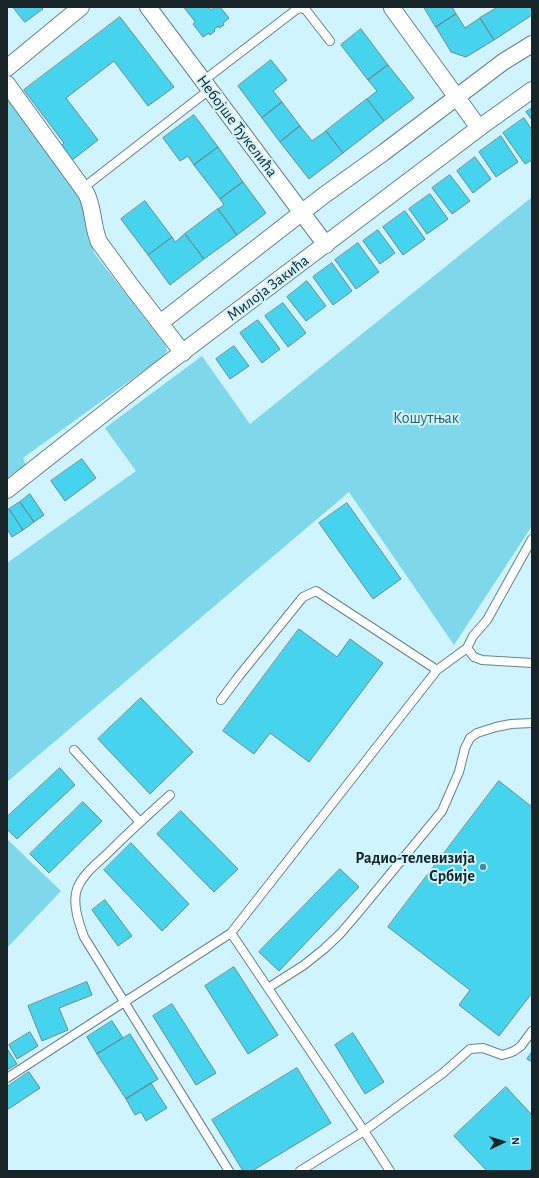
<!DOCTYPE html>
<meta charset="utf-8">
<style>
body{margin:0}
#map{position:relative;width:539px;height:1178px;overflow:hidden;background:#cff4fd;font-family:"Alegreya Sans",sans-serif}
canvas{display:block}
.frame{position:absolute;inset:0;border:8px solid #172528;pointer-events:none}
.north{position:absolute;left:483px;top:1122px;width:40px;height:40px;-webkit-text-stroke:3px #cff4fd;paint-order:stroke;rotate:86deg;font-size:11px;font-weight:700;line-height:16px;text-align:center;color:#172528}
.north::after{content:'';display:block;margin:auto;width:14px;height:18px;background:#172528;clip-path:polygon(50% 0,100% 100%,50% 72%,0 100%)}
</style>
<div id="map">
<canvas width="539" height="1178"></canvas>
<div class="frame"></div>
<div class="north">N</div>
</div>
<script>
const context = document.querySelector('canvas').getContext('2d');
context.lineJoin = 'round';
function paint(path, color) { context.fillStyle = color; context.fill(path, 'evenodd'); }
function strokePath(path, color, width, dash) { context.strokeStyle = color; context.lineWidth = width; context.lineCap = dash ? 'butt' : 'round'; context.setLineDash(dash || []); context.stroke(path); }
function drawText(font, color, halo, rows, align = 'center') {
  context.font = font + ' "Alegreya Sans",sans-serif'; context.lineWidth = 4; context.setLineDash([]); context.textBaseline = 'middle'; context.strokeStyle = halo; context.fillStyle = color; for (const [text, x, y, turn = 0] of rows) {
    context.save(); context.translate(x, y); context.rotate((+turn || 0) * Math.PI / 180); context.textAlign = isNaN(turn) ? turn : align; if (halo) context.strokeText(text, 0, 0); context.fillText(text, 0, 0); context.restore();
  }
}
const green = new Path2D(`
 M7 98 63 174 80 195 94 253 166 346 167 351 164 356 23 458 26 465 7 478Z
 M532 197V526L454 645 349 492 7 782V563L136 471 105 428 202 356 250 424Z
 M7 839 61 891 7 948Z`);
const building = new Path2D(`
 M13 7H41L43 9 25 22Z
 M184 7H208L211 10 215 7H220L229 18 223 23 224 25 219 28 218 26 214 30 215 31 210 35 209 33 203 37 193 24 195 22Z
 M424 7H452L456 14 436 27Z
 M498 7H532V15L494 40 480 18Z
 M456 14 465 28 480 18 494 40 466 57 451 52 436 27Z
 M120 17 174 87 148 106 114 61 66 98 98 140 71 161 60 147 64 143 24 90Z
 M361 29 388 65 368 80 341 45Z
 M271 60 287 80 273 91 282 102 262 118 238 86Z
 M388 65 414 98 384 121 367 99 377 91 368 80Z
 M367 99 384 121 343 153 326 131Z
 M282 102 300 126 280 142 262 118Z
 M532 108V120L526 112Z
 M194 115 218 147 194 165 188 156 180 161 163 138Z
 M524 118 532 130V160L525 164 503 133Z
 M300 126 312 141 326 131 343 153 309 179 280 142Z
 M501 136 518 162 496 177 479 152Z
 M218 147 243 182 220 199 194 165Z
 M475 157 491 179 473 193 457 171Z
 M450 175 470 201 452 214 432 188Z
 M243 182 266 213 237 235 218 209 224 205 220 199Z
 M430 194 448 219 427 234 409 209Z
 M145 201 172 237 148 255 121 219Z
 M218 209 237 235 204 259 185 234Z
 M405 211 425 239 403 255 383 227Z
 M378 230 395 253 380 264 363 241Z
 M185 234 204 259 170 285 148 255 172 237 175 242Z
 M358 243 379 272 356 289 335 260Z
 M332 263 352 291 333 305 313 277Z
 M307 281 326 306 306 321 287 297Z
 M283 303 306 333 288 347 265 316Z
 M258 320 280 349 262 363 240 333Z
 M234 346 249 366 230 379 216 359Z
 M82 459 96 478 65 501 51 481Z
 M30 494 44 515 34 522 20 502Z
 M20 502 34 522 23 530 9 509Z
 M347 503 401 579 373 599 319 523Z
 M9 509 23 530 12 537 7 529V511Z
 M299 629 337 657 350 639 383 663 309 762 270 733 254 754 223 731Z
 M141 698 193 752 150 794 98 739Z
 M60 768 75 785 17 839 7 829V817Z
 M499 781 532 807V993L499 1036 459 1005 470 990 388 927Z
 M83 802 102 821 49 873 30 854Z
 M181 811 238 869 214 892 157 834Z
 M131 843 189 904 162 931 104 870Z
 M340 869 359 887 279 971 259 952Z
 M105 900 132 936 118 946 92 910Z
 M234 967 278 1035 248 1054 205 986Z
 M87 982 92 995 59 1008 68 1030 42 1041 28 1006Z
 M172 1004 216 1073 196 1085 153 1016Z
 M112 1021 123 1038 97 1054 87 1037Z
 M30 1032 38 1046 17 1059 9 1045Z
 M353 1033 384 1082 365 1094 335 1045Z
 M130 1034 158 1079 126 1099 97 1054Z
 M8 1050 17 1064 7 1070V1051Z
 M532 1052V1062L527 1059Z
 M297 1068 331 1123 252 1171H243L212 1120Z
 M29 1072 40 1088 7 1110V1087Z
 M151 1083 167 1108 146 1121 141 1112 135 1115 126 1099Z
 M506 1087 532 1115V1168L529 1171H487L454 1136Z`);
const service = new Path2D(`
 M203 81 297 9 301 8 306 10 330 41
 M83 188 209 90
 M532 539 487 620 473 636 467 648 474 657 482 660 532 663
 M437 670 467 648
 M221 700 239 676 303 597 316 591 437 670 231 933 364 1131 300 1171
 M74 750 140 822
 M170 795C150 813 129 832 109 852 98 863 83 873 77 889 72 904 79 923 84 937L229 1171
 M268 988 304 965 324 949 340 934 358 913 442 811 459 772 465 748 470 738 477 733 496 727 511 724 532 723
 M7 1078 231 933
 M390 1171 364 1131 443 1073 470 1049 483 1048 502 1055 509 1053 514 1051 521 1046 532 1031`);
const minor = new Path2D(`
 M148 7 326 245
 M392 8 479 128
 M7 68 81 7
 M7 84 86 193C94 208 92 226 99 242L132 287 183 353
 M160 323 323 196 383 153 503 62 532 44
 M7 490 159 370 479 128 532 90`);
const markers = [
 [483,867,4,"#468a99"]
];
const streetNames = [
 ["Небојше Ђукелића",237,126,53],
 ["Милоја Закића",268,288,-37]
];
const parkNames = [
 ["Кошутњак",426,418]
];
const poiNames = [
 ["Радио-телевизија",475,858],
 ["Србије",475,876]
];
paint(green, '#7ed7ea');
paint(building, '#46d3ee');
strokePath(building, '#678a92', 1);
strokePath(service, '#62858c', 10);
strokePath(minor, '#62858c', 18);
strokePath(service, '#fff', 8);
strokePath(minor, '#fff', 16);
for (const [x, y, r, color] of markers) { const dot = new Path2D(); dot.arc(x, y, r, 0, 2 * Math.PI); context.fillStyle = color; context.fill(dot); strokePath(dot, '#cff4fd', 1.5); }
drawText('16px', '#172528', '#cff4fd', streetNames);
drawText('16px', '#265f6a', '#cff4fd', parkNames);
drawText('bold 16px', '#172528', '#cff4fd', poiNames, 'right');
</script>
